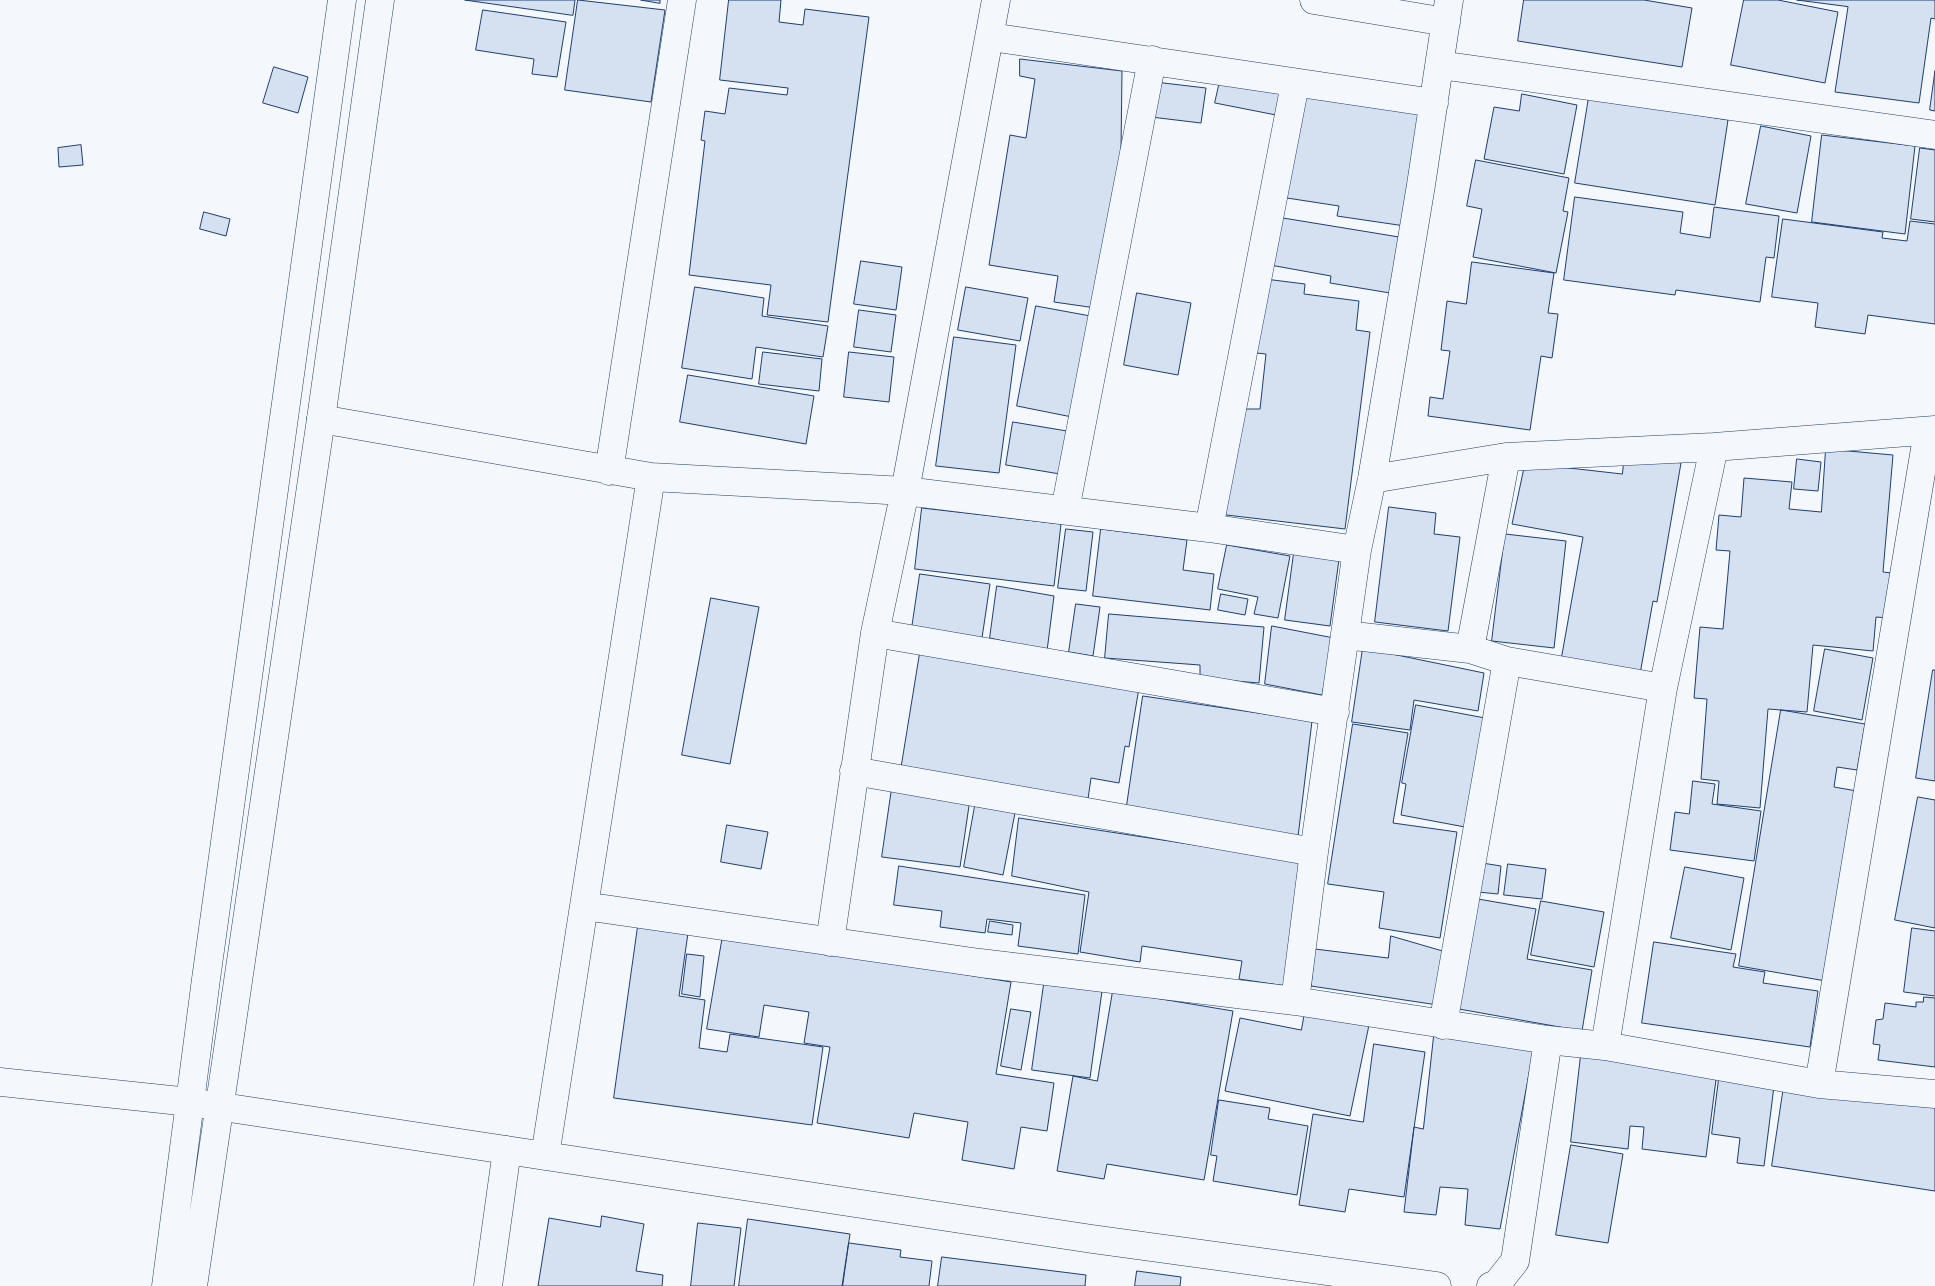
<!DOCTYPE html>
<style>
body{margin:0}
canvas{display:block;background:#f4f7fb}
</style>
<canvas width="1935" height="1286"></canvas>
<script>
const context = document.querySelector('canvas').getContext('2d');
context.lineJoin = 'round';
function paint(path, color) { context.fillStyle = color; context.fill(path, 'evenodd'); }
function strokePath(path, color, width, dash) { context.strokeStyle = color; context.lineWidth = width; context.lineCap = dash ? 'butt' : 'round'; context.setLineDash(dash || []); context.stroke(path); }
const building = new Path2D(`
 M465 0H575L573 15Z
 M578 0 665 10 651 102 565 90Z
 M641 0H660V3Z
 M729 0H781L779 22 803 25 805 9 869 17 828 322 767 315 771 285 689 275 705 141 701 140 705 111 725 114 729 88 787 95 788 88 720 80Z
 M1524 0H1644L1692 8 1682 67 1518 41Z
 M1744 0H1778L1838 12 1825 83 1731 65Z
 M1797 0H1935V19L1931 18 1919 103 1835 92 1848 7Z
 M483 10 566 22 557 77 532 74 534 59 476 50Z
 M1020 59 1122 71 1121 150 1096 308 1054 302 1058 276 989 265 1010 135 1026 138 1035 79 1020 76Z
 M274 67 308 77 298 113 263 103Z
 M1935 71V111L1930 110Z
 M1220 81 1281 94 1276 115 1215 103Z
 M1155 82 1206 88 1201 123 1151 117Z
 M1303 94 1423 112 1405 226 1337 216 1339 206 1287 198Z
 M1522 94 1577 105 1564 174 1484 159 1494 107 1519 111Z
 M1589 97 1728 120 1715 205 1575 183Z
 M1761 126 1811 136 1797 213 1746 204Z
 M1822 135 1915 146 1905 234 1812 222Z
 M81 145 83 165 59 167 58 148Z
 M1920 148 1935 150V222L1911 219Z
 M1476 160 1569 178 1563 211 1568 212 1556 273 1473 257 1482 209 1467 206Z
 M1575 197 1683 212 1680 233 1710 238 1714 207 1779 216 1774 258 1766 257 1760 302 1676 290 1675 295 1564 280Z
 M204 212 230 219 226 236 200 229Z
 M1277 217 1399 237 1390 293 1330 283 1331 276 1270 265Z
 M1783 219 1883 232 1882 238 1907 241 1910 221 1935 224V324L1868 315 1865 334 1815 327 1818 303 1772 297Z
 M861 261 902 267 896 310 854 304Z
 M1472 262 1554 273 1548 313 1558 314 1552 358 1541 356 1530 430 1428 416 1430 397 1443 399 1450 351 1441 350 1447 301 1466 304Z
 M1265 279 1305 284 1304 294 1359 301 1356 330 1370 332 1345 529 1218 514 1239 409H1260L1266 354 1256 353Z
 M695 287 764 298 762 316 828 326 823 357 756 347 752 379 682 368Z
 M966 287 1028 298 1020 341 958 330Z
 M1137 293 1191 303 1178 375 1124 365Z
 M1036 306 1096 317 1077 418 1017 406Z
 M859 310 896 315 891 352 854 347Z
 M954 337 1016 345 999 473 936 466Z
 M763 352 822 359 819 391 759 384Z
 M849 352 894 357 889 402 844 397Z
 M688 375 814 396 806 444 680 422Z
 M1013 422 1067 431 1060 474 1006 465Z
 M1826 449 1893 455 1883 572 1892 573 1888 618 1876 617 1873 651 1813 645 1807 712 1768 709 1760 808 1717 804 1719 781 1701 779 1707 699 1694 698 1700 627 1723 629 1730 551 1716 550 1719 515 1741 517 1744 478 1792 482 1789 509 1821 512Z
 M1625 453 1681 463 1657 602 1653 601 1640 674 1561 660 1583 537 1512 524 1525 463 1622 474Z
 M1797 459 1821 462 1818 491 1794 489Z
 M1389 507 1436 513 1434 534 1460 537 1448 631 1375 622Z
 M922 508 1061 524 1054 586 915 569Z
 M1066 529 1093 532 1086 591 1058 588Z
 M1101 529 1187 540 1183 570 1214 574 1210 610 1093 596Z
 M1505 534 1566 541 1554 648 1492 641Z
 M1227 545 1290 556 1278 618 1254 614 1258 597 1218 589Z
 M1294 553 1339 559 1330 626 1285 620Z
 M920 574 990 584 982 638 912 628Z
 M997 586 1054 596 1047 651 990 638Z
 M1221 594 1248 599 1245 615 1218 610Z
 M711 598 759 607 730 764 682 755Z
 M1076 604 1100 607 1093 656 1069 652Z
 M1109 614 1264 627 1259 683 1200 678V665L1105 658Z
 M1272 626 1334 638 1322 695 1265 684Z
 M1363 648 1484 673 1478 711 1414 700 1410 730 1352 722Z
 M1825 649 1873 658 1862 720 1814 711Z
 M920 653 1139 688 1129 747 1125 746 1119 783 1091 778 1088 799 901 770Z
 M1933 670H1935V781L1916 778Z
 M1143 696 1312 721 1298 837 1126 812Z
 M1416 705 1485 718 1465 827 1401 815 1406 784 1402 783Z
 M1781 710 1865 724 1857 770 1837 767 1834 787 1857 791 1826 981 1739 966Z
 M1353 724 1408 733 1393 823 1457 832 1440 938 1379 928 1384 892 1328 884Z
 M1693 781 1715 784 1712 804 1761 811 1754 861 1670 850 1675 812 1689 814Z
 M892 788 970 799 960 867 882 857Z
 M1918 797 1935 800V928L1895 920Z
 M975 806 1015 813 1003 875 964 867Z
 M1019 818 1306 862 1286 986 1239 979 1242 961 1142 946 1140 962 1080 952 1089 892 1012 876Z
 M727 825 768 832 761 869 721 862Z
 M1482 863 1501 866 1498 894 1478 892Z
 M1508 864 1546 869 1542 899 1504 895Z
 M899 866 1085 895 1078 954 1018 946 1021 923 987 919 985 933 940 927 942 911 894 905Z
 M1685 867 1744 878 1731 950 1671 938Z
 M1478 899 1536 909 1527 959 1592 970 1582 1031 1459 1009Z
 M1541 901 1604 912 1594 967 1531 955Z
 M990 921 1013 925 1012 935 988 932Z
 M638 926 688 933 679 996 705 1000 699 1048 727 1052 730 1034 823 1047 812 1125 614 1098Z
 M1912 928 1935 931V996L1904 992Z
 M723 935 1011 982 996 1074 1054 1083 1047 1131 1021 1127 1014 1169 962 1160 968 1122 914 1113 909 1138 817 1123 830 1047 804 1043 809 1012 764 1005 759 1037 707 1029Z
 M1391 936 1446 952 1438 1005 1311 986 1315 949 1388 958Z
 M1654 942 1736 954 1733 967 1765 972 1763 983 1818 991 1810 1047 1642 1023Z
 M687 954 704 956 700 997 682 994Z
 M1044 984 1102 991 1090 1078 1032 1070Z
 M1113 991 1233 1011 1204 1180 1107 1164 1104 1179 1057 1171 1073 1076 1097 1081Z
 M1924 997 1935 998V1067L1878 1060 1880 1045 1873 1044 1876 1020 1883 1019 1885 1003 1916 1007V1002H1923Z
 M1011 1009 1031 1012 1021 1070 1001 1066Z
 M1305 1012 1369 1025 1350 1116 1225 1091 1240 1018 1301 1030Z
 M1434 1036 1534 1047 1500 1229 1465 1225 1468 1189 1440 1187 1436 1215 1404 1212 1414 1127 1423 1129Z
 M1374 1044 1425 1052 1404 1197 1349 1189 1345 1212 1299 1205 1313 1114 1363 1122Z
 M1581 1055 1717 1072 1706 1157 1642 1149 1644 1127 1630 1126 1628 1149 1571 1142Z
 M1719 1079 1774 1086 1764 1166 1737 1163 1740 1138 1712 1134Z
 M1785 1079 1935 1103V1191L1772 1166Z
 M1219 1100 1270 1108 1268 1119 1308 1126 1297 1195 1213 1181 1217 1156 1211 1155Z
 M1571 1145 1623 1154 1608 1243 1556 1235Z
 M602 1216 644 1224 636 1271 663 1275 662 1286H538L549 1218 600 1227Z
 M748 1219 850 1234 842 1286H739Z
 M698 1223 741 1228 734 1286H691Z
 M849 1243 901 1250 900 1257 932 1261 929 1286H843Z
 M942 1257 1086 1275 1085 1286H938Z
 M1137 1271 1181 1277 1180 1286H1135Z`);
const minor = new Path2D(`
 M1314 0 1446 22
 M1449 0 1421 185 1372 479 1357 550 1314 852 1295 1001 1548 1040 1605 1046 1819 1084 1935 1094
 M991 37 1434 103
 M1440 65 1935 135
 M321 419 651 477
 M609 471 682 0
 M1372 479 1506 457 1714 447 1935 430
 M1065 510 1152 60
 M1209 528 1295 84
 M875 633 1335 712
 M1345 635 1470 649 1507 661 1663 688
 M1470 649 1506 457
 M854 771 1314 852
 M584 906 651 477 905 491 1209 528 1357 550
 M830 942 875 633 905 491 996 0
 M1443 1025 1507 661
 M1605 1046 1663 688 1714 447
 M0 1082 190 1102 1092 1239 1437 1286
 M1819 1084 1928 431
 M545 1156 584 906 980 963 1295 1001
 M488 1286 507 1150
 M1491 1286 1497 1284 1515 1261 1548 1040`);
const tertiary = new Path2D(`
 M166 1286 206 979 342 0
 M193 1286 321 419 380 0`);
paint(building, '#d5e0f0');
strokePath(building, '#1d3f73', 1);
strokePath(minor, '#1d3f73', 29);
strokePath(tertiary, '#1d3f73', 29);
strokePath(minor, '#f4f7fb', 28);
strokePath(tertiary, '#f4f7fb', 28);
</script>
